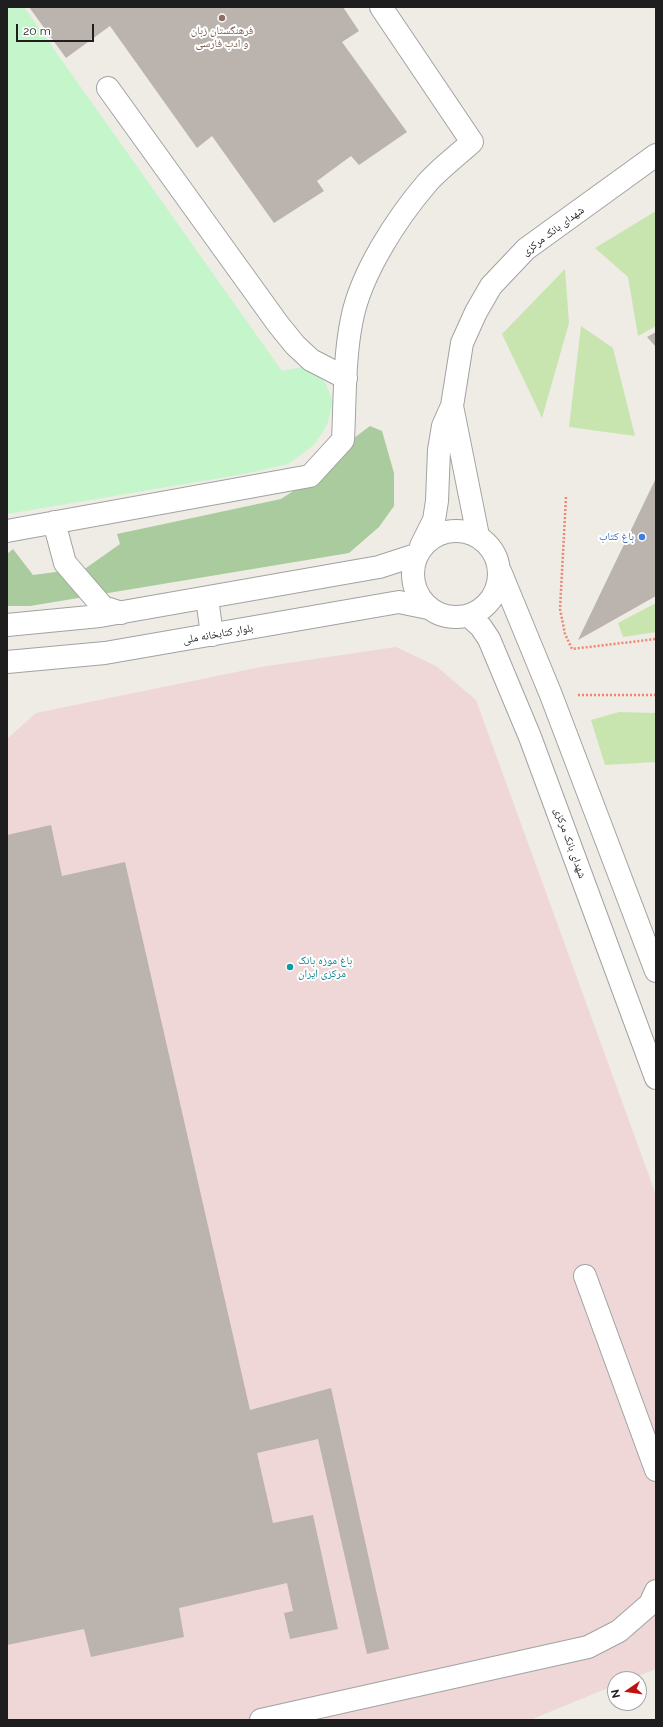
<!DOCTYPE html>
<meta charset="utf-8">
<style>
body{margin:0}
#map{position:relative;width:663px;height:1727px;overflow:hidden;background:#eeece5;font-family:Raleway,sans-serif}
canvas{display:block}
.frame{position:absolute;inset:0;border:8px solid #1e1e1e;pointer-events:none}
.north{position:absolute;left:607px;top:1671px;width:40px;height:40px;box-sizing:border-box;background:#fff;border:1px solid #a5a5a5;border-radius:50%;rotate:257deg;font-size:11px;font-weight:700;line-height:16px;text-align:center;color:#1e1e1e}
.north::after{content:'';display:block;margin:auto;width:14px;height:18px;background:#be120f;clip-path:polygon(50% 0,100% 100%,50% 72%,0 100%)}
.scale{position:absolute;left:16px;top:24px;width:78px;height:18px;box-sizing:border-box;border:2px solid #1e1e1e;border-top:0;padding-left:5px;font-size:12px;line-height:14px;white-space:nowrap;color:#1e1e1e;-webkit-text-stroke:3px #fff;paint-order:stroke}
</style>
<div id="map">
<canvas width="663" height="1727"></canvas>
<div class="frame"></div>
<div class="north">N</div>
<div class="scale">20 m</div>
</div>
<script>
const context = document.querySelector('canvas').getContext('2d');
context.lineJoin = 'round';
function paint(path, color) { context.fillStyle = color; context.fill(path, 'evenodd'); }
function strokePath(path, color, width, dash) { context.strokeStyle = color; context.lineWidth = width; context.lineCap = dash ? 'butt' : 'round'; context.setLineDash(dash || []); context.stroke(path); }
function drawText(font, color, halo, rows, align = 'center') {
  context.font = font + ' Raleway,"Noto Naskh Arabic",sans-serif'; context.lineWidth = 4; context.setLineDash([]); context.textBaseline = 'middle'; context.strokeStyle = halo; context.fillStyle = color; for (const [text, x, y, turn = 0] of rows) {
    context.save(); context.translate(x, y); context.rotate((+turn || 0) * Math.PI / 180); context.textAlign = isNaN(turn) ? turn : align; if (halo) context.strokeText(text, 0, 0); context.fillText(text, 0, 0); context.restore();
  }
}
const commercial = new Path2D(`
 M396 647 436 666 476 700 656 1195V1669L630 1679H615V1685L530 1720H7V739L36 713 261 667Z`);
const grass = new Path2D(`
 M656 211V326L638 336 628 277 595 248Z
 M565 269 569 323 542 418 502 334Z
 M581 326 613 348 635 436 569 427Z
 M656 603V632L623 637 618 623Z
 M619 712 656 713V762L605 765 591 720Z`);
const forest = new Path2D(`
 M370 426 382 431 394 473V506L379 527 349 553 30 606H7V554L13 549 33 575 86 568 120 544 117 534 281 499 307 482 350 441Z`);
const park = new Path2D(`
 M7 7H24L282 371 302 367 315 372 326 384 333 402 327 425 314 445 288 464 244 474 7 514Z`);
const building = new Path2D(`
 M29 7H343L359 31 342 42 407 132 359 165 351 156 317 181 324 191 274 223 212 136 197 148 110 26 66 58Z
 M656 332V347L647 337Z
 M656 478V596L578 640Z
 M51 825 62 876 125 862 250 1410 331 1388 389 1649 367 1654 318 1439 257 1453 273 1523 313 1515 338 1629 290 1639 284 1613 293 1611 287 1583 179 1608 184 1637 91 1657 84 1629 7 1645V835Z`);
const path = new Path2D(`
 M566 497 560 609 565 634 572 649 656 639
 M578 695H656`);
const minor = new Path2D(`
 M108 88 278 324 295 345 311 360 346 378
 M54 522 65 563 103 607 121 613
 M413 574a43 43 0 1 1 86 0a43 43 0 1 1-86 0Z
 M7 531 310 476 343 440C345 401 344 357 352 319 361 273 397 218 427 183 440 168 458 155 472 142L381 7
 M478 536 452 406 462 343 476 312 491 286 526 249 656 155
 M421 546 434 520 437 501 439 450 443 426 451 408
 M500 571 551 695 656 971
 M207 598 212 635
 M469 616 481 627 489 639 530 737 656 1078
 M7 625 100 616 379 567 416 555
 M7 662 105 653 399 602 428 608
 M585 1276 656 1470
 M261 1720 588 1647 619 1631 650 1604 656 1591`);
const markers = [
 [222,18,4,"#8d6e63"],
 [642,537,4,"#3f7fe0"],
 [290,967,4,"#0f9aa8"]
];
const educationNames = [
 ["فرهنگستان زبان",222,31],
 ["و ادب فارسی",222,44]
];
const streetNames = [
 ["شهدای بانک مرکزی",553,231,-37],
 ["بلوار کتابخانه ملی",218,634,-10],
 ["شهدای بانک مرکزی",570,843,70]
];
const shopNames = [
 ["باغ کتاب",634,537]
];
const cultureNames = [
 ["باغ موزه بانک",298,961],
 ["مرکزی ایران",298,974]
];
paint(commercial, '#eed7d6');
paint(grass, '#c8e5af');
paint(forest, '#a9cb9d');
paint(park, '#c5f5ca');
paint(building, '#bbb4ae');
strokePath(minor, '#a2a2a2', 24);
strokePath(path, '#f08475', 2.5, [2, 2]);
strokePath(minor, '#fff', 22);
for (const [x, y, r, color] of markers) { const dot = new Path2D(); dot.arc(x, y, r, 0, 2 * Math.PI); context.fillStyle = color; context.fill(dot); strokePath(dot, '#fff', 1.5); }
drawText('11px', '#785e54', '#fff', educationNames);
drawText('11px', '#1e1e1e', '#fff', streetNames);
drawText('11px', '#366cbe', '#fff', shopNames, 'right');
drawText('11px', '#0d838f', '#fff', cultureNames, 'left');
</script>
